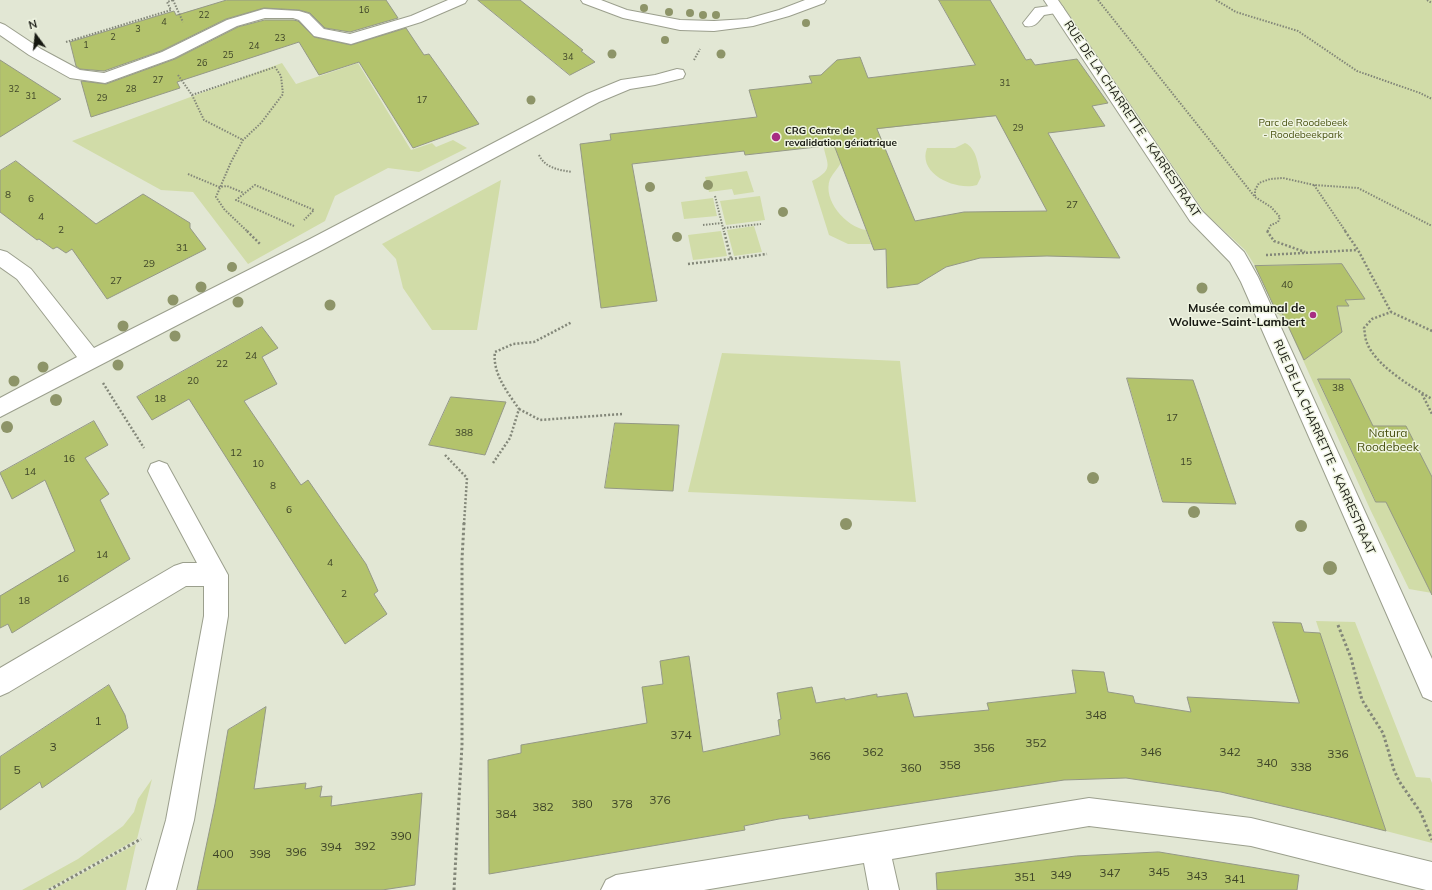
<!DOCTYPE html>
<meta charset="utf-8">
<style>
body{margin:0}
#map{position:relative;width:1432px;height:890px;overflow:hidden;background:#e2e7d4;font-family:Mulish,sans-serif}
canvas{display:block}
.north{position:absolute;left:16px;top:16px;width:40px;height:40px;-webkit-text-stroke:3px #eff4e1;paint-order:stroke;rotate:345deg;font-size:11px;font-weight:700;line-height:16px;text-align:center;color:#171912}
.north::after{content:'';display:block;margin:auto;width:14px;height:18px;background:#171912;clip-path:polygon(50% 0,100% 100%,50% 72%,0 100%)}
</style>
<div id="map">
<canvas width="1432" height="890"></canvas>
<div class="north">N</div>
</div>
<script>
const context = document.querySelector('canvas').getContext('2d');
context.lineJoin = 'round';
function paint(path, color) { context.fillStyle = color; context.fill(path, 'evenodd'); }
function strokePath(path, color, width, dash) { context.strokeStyle = color; context.lineWidth = width; context.lineCap = dash ? 'butt' : 'round'; context.setLineDash(dash || []); context.stroke(path); }
function drawText(font, color, halo, rows, align = 'center') {
  context.font = font + ' Mulish,sans-serif'; context.lineWidth = 3; context.setLineDash([]); context.textBaseline = 'middle'; context.strokeStyle = halo; context.fillStyle = color; for (const [text, x, y, turn = 0] of rows) {
    context.save(); context.translate(x, y); context.rotate((+turn || 0) * Math.PI / 180); context.textAlign = isNaN(turn) ? turn : align; if (halo) context.strokeText(text, 0, 0); context.fillText(text, 0, 0); context.restore();
  }
}
const green = new Path2D(`
 M1059 0H1432V593L1409 589 1370 509 1285 320 1277 313 1257 269 1245 250 1205 213Z
 M282 63 296 84 358 63 411 150 432 143 436 147 453 140 467 148 419 172 388 168 335 196 325 221 248 264 193 192 161 190 72 141Z
 M833 141 841 163C838 168 833 173 830 179 822 200 846 227 866 230L871 244H848L829 235 812 181C837 168 825 163 823 142Z
 M965 143C977 148 978 166 981 177L977 185C956 191 917 174 927 148H955Z
 M747 171 754 192 734 195 732 189 709 192 705 177Z
 M501 180 477 330H432L403 288 396 259 382 244Z
 M760 196 765 220 726 225 720 201Z
 M713 198 717 216 684 219 681 202Z
 M754 226 762 252 734 256 727 230Z
 M721 231 727 256 693 260 688 235Z
 M722 353 900 361 916 502 688 492Z
 M1316 621 1355 622 1416 777 1430 778 1432 783V843L1386 831Z
 M152 779 137 839 46 890H22L78 859 123 826 134 812 138 799Z
 M136 844 126 890H52Z`);
const building = new Path2D(`
 M227 0H386L398 18 350 32 325 28 310 13 299 10 264 8 226 19 161 51 104 71 80 69 76 66 70 42 174 11 176 15Z
 M478 0H520L583 50 581 51 595 62 570 75Z
 M939 0H990L1026 60 1031 59 1035 65 1077 59 1108 103 1092 106 1105 126 1048 133 1120 258 1047 256 980 258 946 267 918 284 887 288 886 249 874 250 834 145 745 155 744 151 632 164 657 301 601 308 580 144 611 140 610 134 757 117 749 90 812 83 809 76 821 75 837 60 860 57 868 78 975 65ZM996 116 1047 211 964 212 915 221 877 129Z
 M265 20H293L298 21 314 37 351 45 406 28 424 55 429 54 479 124 413 148 359 62 319 75 299 42 177 82 180 88 91 117 81 81 106 84 175 59 238 27Z
 M0 60 61 99 0 137Z
 M16 161 96 224 143 194 190 223V228L206 249 107 299 72 249 66 253 57 247 53 249 39 239 37 240 0 212V171Z
 M1342 264 1365 299 1345 300 1349 306H1337L1342 332 1304 360 1282 313H1277L1255 266Z
 M262 327 278 348 262 357 277 384 244 401 301 485 308 480 366 564 378 591 374 594 387 614 345 644 189 399 152 420 137 397Z
 M1127 378 1193 380 1236 504 1163 502Z
 M1318 379H1350L1373 426H1406L1432 477V595L1386 502H1376Z
 M451 397 506 402 485 455 429 445Z
 M94 421 108 445 85 458 109 494 100 500 130 559 12 633 8 624 0 628V596L75 551 45 480 12 499 0 473Z
 M615 423 679 425 673 491 605 488Z
 M1273 622 1301 623 1304 632 1320 633 1386 831 1334 818 1221 792 1126 778 1064 780 809 819 808 815 779 819 744 826 745 830 489 874 488 760 521 753V745L647 723 642 687 663 684 660 661 689 656 703 752 780 735 778 720 781 719 777 693 812 687 816 703 845 698V700L877 694V697L907 693 914 717 989 710 987 703 1076 693 1072 670 1104 672 1108 692 1133 696 1135 703 1191 712 1187 697 1299 703Z
 M109 685 125 715 128 728 42 788 40 782 0 810V757Z
 M266 707 254 789 306 783 305 789 322 786 320 797 332 796 331 806 422 793 415 885 382 890H197L215 804 228 730Z
 M1159 852 1299 875 1297 890H937L936 873 1076 856Z`);
const pathFar2 = new Path2D(`
 M173 0 183 22
 M1098 0 1255 197 1271 207 1280 217 1278 222 1271 225 1267 232
 M1216 0 1236 12 1298 31 1357 71 1420 93 1432 99
 M1427 0 1432 3
 M66 42 171 10 167 2 173 0
 M694 60 700 49
 M178 75 192 95 204 120 243 140
 M192 95 275 67 281 76 283 94 261 123 243 140 231 162 216 197 224 209 248 232
 M539 155C545 168 559 170 572 172
 M188 174 219 187 227 186 244 193
 M1314 185 1346 232
 M715 196 724 232
 M1255 196V190L1259 183 1270 179 1283 178 1314 185 1358 188 1432 226
 M703 225 722 223
 M294 226 236 200 255 185 314 210 304 220
 M724 228 761 224`);
const pathFar1 = new Path2D(`
 M247 231 260 244
 M1267 231 1274 241 1305 252
 M1345 231 1358 250 1391 312
 M1266 255 1357 250
 M731 259 767 254
 M688 264 731 259 724 231
 M1432 331 1391 312 1372 319 1364 328C1365 333 1365 339 1367 343 1376 366 1412 387 1432 399
 M103 383 144 448
 M1422 394 1432 414
 M519 409 540 420 622 414
 M445 455 467 478 464 524
 M493 463 510 438 519 409C508 393 492 373 495 352L513 344 534 342 572 322`);
const path = new Path2D(`
 M1338 625 1351 658 1362 700 1383 733 1394 770 1399 781 1421 813 1432 840
 M49 890 141 839
 M454 890 462 745V559L464 523`);
const service = new Path2D(`
 M1057 5 1062 6 1064 9 1062 12 1044 15C1038 22 1035 28 1025 26L1023 23 1035 8Z`);
const minor = new Path2D(`
 M448 0H467L465 3 421 22 351 44 314 36 299 20 293 18H265L237 26 174 58 105 83 70 78 29 55 0 35V23L5 25 41 49 80 70 104 73 162 52 227 20 264 9 299 11 309 14 324 29 350 34 411 16Z
 M581 0H601L627 10 680 20 714 21 747 19 779 10 805 0H826L824 3 789 16 753 26 714 31 680 30 623 18 583 3Z
 M1044 0H1058L1202 211 1244 252 1258 277 1432 659V701L1423 697 1241 282 1230 262 1190 221Z
 M677 69 683 70 685 74 683 78 655 85 630 89 599 102 324 249 0 417V398L77 357 17 279 0 267V250L7 252 31 269 94 348 310 239 587 94 621 80 655 75Z
 M159 461 167 464 228 575V616L194 820 176 890H146L166 820 204 616V586H186L9 692 0 696V668L174 566 183 563H197L148 471 151 464Z
 M1089 798 1251 818 1432 862V890H1426L1251 846 1089 826 892 859 899 890H869L864 863 704 890H601L606 880 616 875Z`);
const trees = [
 [644,8,4],
 [669,12,4],
 [690,13,4],
 [703,15,4],
 [716,15,4],
 [806,23,4],
 [665,40,4],
 [612,54,4.5],
 [721,54,4.5],
 [531,100,4.5],
 [708,185,5],
 [650,187,5],
 [783,212,5],
 [677,237,5],
 [232,267,5],
 [201,287,5.5],
 [1202,288,5.5],
 [173,300,5.5],
 [238,302,5.5],
 [330,305,5.5],
 [123,326,5.5],
 [175,336,5.5],
 [118,365,5.5],
 [43,367,5.5],
 [14,381,5.5],
 [56,400,6],
 [7,427,6],
 [1093,478,6],
 [1194,512,6],
 [846,524,6],
 [1301,526,6],
 [1330,568,7]
];
const markers = [
 [776,137,5,"#a72d82"],
 [1313,315,4,"#a72d82"]
];
const farNumbernames = [
 ["16",364,10],
 ["22",204,15],
 ["4",164,22],
 ["3",138,29],
 ["2",113,37],
 ["23",280,38],
 ["1",86,45],
 ["24",254,46],
 ["25",228,55],
 ["34",568,57],
 ["26",202,63],
 ["27",158,80],
 ["31",1005,83],
 ["32",14,89],
 ["28",131,89],
 ["31",31,96],
 ["29",102,98],
 ["17",422,100],
 ["29",1018,128]
];
const farParknames = [
 ["Parc de Roodebeek",1303,123],
 ["- Roodebeekpark",1303,135]
];
const farPoinames = [
 ["CRG Centre de",785,131],
 ["revalidation gériatrique",785,143]
];
const numberNames = [
 ["8",8,195],
 ["6",31,199],
 ["27",1072,205],
 ["4",41,217],
 ["2",61,230],
 ["31",182,248],
 ["29",149,264],
 ["27",116,281],
 ["40",1287,285],
 ["24",251,356],
 ["22",222,364],
 ["20",193,381],
 ["38",1338,388],
 ["18",160,399],
 ["17",1172,418],
 ["388",464,433],
 ["12",236,453],
 ["16",69,459],
 ["15",1186,462],
 ["10",258,464],
 ["14",30,472],
 ["8",273,486],
 ["6",289,510],
 ["14",102,555],
 ["4",330,563],
 ["16",63,579],
 ["2",344,594],
 ["18",24,601]
];
const streetNames = [
 ["RUE DE LA CHARRETTE - KARRESTRAAT",1132,119,56],
 ["RUE DE LA CHARRETTE - KARRESTRAAT",1324,447,66]
];
const poiNames = [
 ["Musée communal de",1305,308],
 ["Woluwe-Saint-Lambert",1305,322]
];
const parkNames = [
 ["Natura",1388,433],
 ["Roodebeek",1388,447]
];
const nearNumbernames = [
 ["348",1096,715],
 ["1",98,721],
 ["374",681,735],
 ["352",1036,743],
 ["3",53,747],
 ["356",984,748],
 ["362",873,752],
 ["346",1151,752],
 ["342",1230,752],
 ["336",1338,754],
 ["366",820,756],
 ["340",1267,763],
 ["358",950,765],
 ["338",1301,767],
 ["360",911,768],
 ["5",17,770],
 ["376",660,800],
 ["380",582,804],
 ["378",622,804],
 ["382",543,807],
 ["384",506,814],
 ["390",401,836],
 ["392",365,846],
 ["394",331,847],
 ["396",296,852],
 ["400",223,854],
 ["398",260,854],
 ["345",1159,872],
 ["347",1110,873],
 ["349",1061,875],
 ["343",1197,876],
 ["351",1025,877],
 ["341",1235,879]
];
paint(green, '#d1dca8');
paint(building, '#b3c36c');
strokePath(building, '#949886', 1);
strokePath(service, '#9b9f8d', 2);
strokePath(minor, '#9b9f8d', 2);
strokePath(pathFar2, '#838779', 2, [1.5, 1.5]);
strokePath(pathFar1, '#838779', 2.5, [2, 2]);
strokePath(path, '#838779', 3, [2.5, 2.5]);
paint(service, '#fff');
paint(minor, '#fff');
context.fillStyle = '#8d9468';
for (const [x, y, r] of trees) { context.beginPath(); context.arc(x, y, r, 0, 2 * Math.PI); context.fill(); }
for (const [x, y, r, color] of markers) { const dot = new Path2D(); dot.arc(x, y, r, 0, 2 * Math.PI); context.fillStyle = color; context.fill(dot); strokePath(dot, '#eff4e1', 1.5); }
drawText('9px', '#3e4428', null, farNumbernames);
drawText('10px', '#485110', '#eff4e1', farParknames);
drawText('bold 10px', '#171912', '#eff4e1', farPoinames, 'left');
drawText('10px', '#3e4428', null, numberNames);
drawText('12px', '#171912', '#eff4e1', streetNames);
drawText('bold 12px', '#171912', '#eff4e1', poiNames, 'right');
drawText('12px', '#485110', '#eff4e1', parkNames);
drawText('12px', '#3e4428', null, nearNumbernames);
</script>
